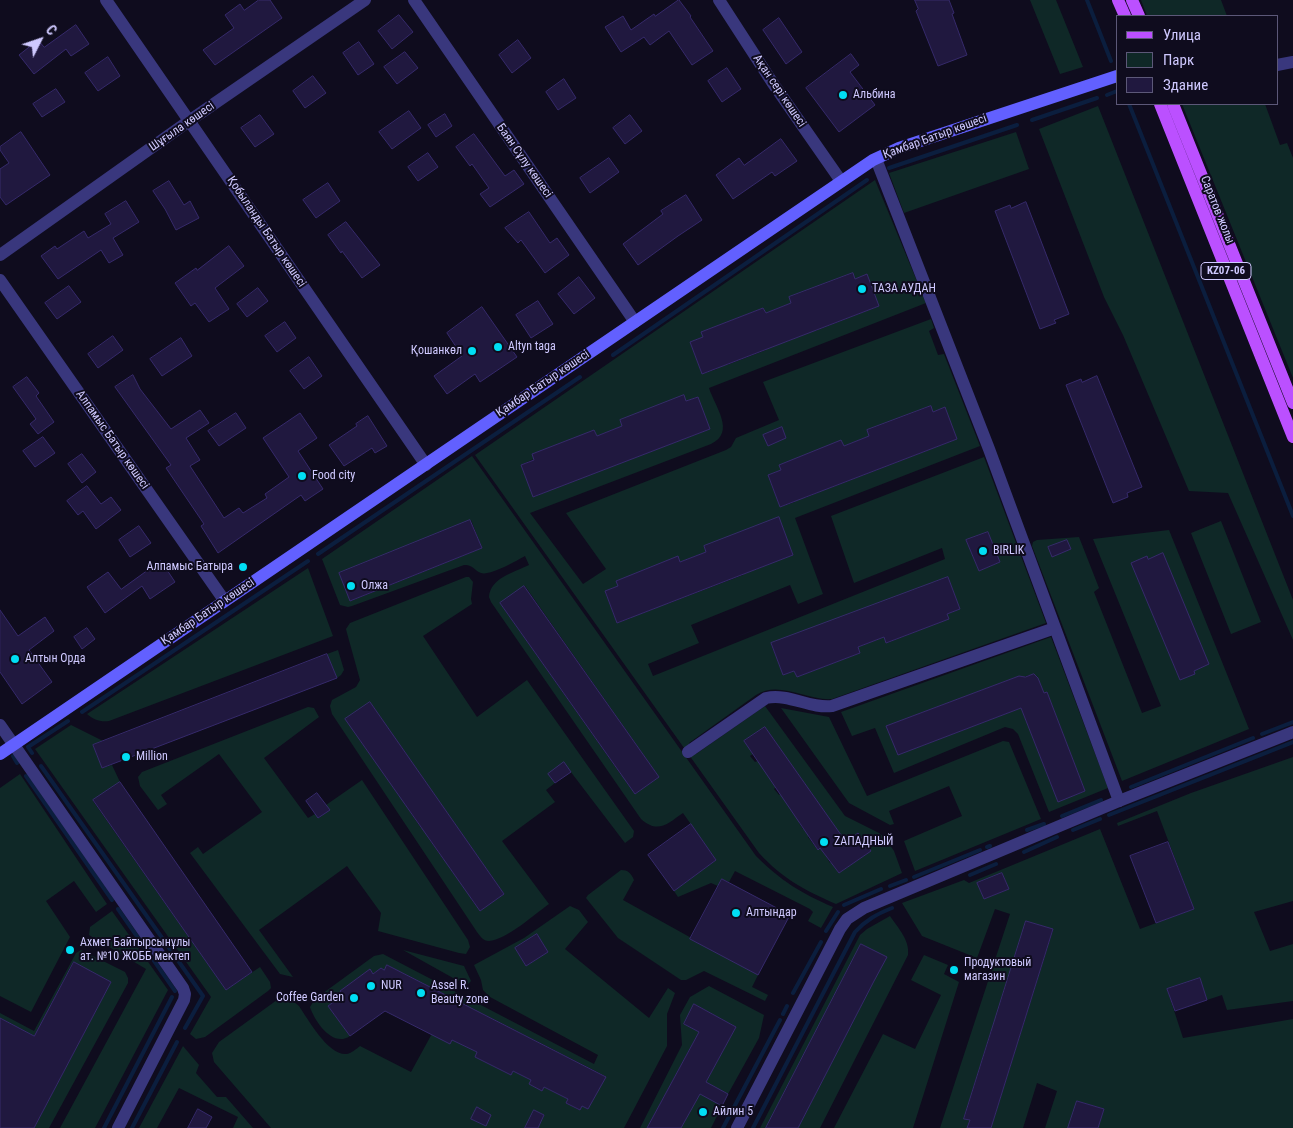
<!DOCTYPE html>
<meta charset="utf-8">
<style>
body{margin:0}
#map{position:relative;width:1293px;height:1128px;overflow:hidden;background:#0f0c1e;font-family:"Roboto Condensed",sans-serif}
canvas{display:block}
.legend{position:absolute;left:1116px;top:15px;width:162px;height:90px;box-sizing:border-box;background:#0f0c1e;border:1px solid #5c5878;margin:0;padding:6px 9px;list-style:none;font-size:15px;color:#cfc9ff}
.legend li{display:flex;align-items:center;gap:10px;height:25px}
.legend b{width:25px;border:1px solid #5c5878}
.north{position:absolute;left:15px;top:15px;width:50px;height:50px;-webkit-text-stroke:4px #0f0c1e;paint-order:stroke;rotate:49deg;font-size:14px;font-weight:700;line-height:20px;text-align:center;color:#cfc9ff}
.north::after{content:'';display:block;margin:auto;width:18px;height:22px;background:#cfc9ff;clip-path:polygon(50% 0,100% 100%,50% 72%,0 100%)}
</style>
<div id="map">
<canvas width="1293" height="1128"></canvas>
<ul class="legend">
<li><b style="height:6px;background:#bb50ff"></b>Улица</li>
<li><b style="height:14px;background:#0f2827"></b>Парк</li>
<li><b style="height:14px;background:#20183f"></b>Здание</li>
</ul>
<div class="north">С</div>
</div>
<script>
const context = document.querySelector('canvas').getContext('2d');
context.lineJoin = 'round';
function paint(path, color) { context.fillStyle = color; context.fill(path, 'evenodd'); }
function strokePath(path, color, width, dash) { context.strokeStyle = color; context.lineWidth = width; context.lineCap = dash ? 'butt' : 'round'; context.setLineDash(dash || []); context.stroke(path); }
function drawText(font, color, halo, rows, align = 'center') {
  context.font = font + ' "Roboto Condensed",sans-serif'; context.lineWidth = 4; context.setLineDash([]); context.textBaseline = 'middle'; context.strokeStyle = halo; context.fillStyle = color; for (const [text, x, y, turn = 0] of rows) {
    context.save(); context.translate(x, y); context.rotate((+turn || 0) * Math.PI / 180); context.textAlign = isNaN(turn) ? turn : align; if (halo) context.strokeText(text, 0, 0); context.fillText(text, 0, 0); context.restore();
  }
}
const green = new Path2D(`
 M1030 0H1056L1083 67 1060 74Z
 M1141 0H1221L1227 16H1147Z
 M1182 104H1265L1280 145 1287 143 1293 158V378Z
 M1098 106 1293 600V640L1228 493 1189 491 1123 335 1104 297 1039 129Z
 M1016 132 1029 169 904 213 889 173Z
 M875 180 926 303 709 388C715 407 736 432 711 444L530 513 583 584 606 569 566 513 726 450 731 447 736 438 779 420 763 382 931 319 934 328 929 331 938 355 944 354 980 446 795 518 823 594 798 604 790 585 691 625 699 643 648 664 653 676 945 559 942 548 854 583 831 516 984 457 1046 623 832 699C807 701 779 680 756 695L689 743 696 754 765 706 845 816 879 833 885 838 894 851 902 873 836 904C804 890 783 879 759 853L475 455ZM852 273 855 279 867 275 879 306 815 331 812 325C798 340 784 345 763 343L766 350 727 365 724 359 717 369 702 374 690 342 703 337 702 332 763 308 766 313 791 303 790 297ZM697 397 710 429 558 487 546 485 548 491 534 497 521 465 594 430 597 436ZM930 406 933 412 944 408 957 439 830 488 828 482 819 492 805 498 802 492 793 495 795 502 780 507 768 476 781 470 780 465 841 441 844 446 869 436 868 430ZM781 524 793 555 780 560 778 554 769 564 755 570 752 564 743 575 667 604 664 598 654 602 656 608 641 614 629 611 631 618 617 623 605 592 618 586 616 581 678 557 680 562 706 552 704 546ZM988 532 1000 562 979 571 966 540ZM948 577 960 609 947 614 948 619 887 643 884 637 858 647 860 653 797 677 794 671 783 675 771 644 898 596 901 602C912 588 918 585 936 589L934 582ZM765 727 846 842 858 833 871 851 839 873 831 862 830 863 821 847 817 849 808 837 810 835 805 828 803 829 799 823 800 821 781 794 779 795 774 789 776 787 758 761 755 762 750 756 753 754 744 741Z
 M472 456 756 856C781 881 801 893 833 907L821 928 808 921 813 912 810 909 735 871 729 882 722 879 718 886 711 883 678 897 674 891 716 860 683 813C667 824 658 834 641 819L491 602 489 597C490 578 515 572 529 565L525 556C516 561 490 576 481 573 474 570 472 564 464 565L352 606 348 607 340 605 322 559ZM471 520 482 548 351 601 339 573ZM525 586 659 777 635 794 626 782 628 780 623 773 621 775 500 603Z
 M1221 521 1261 622 1231 634 1191 533Z
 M1169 530 1249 729 1122 781 1032 546 1033 542 1037 540 1079 537 1099 588 1094 592 1142 713 1161 706 1093 539ZM1146 557 1208 664 1194 671 1180 680 1132 563Z
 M308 568 333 636 109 721C100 722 94 720 87 714Z
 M466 577H469L473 582 471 599 472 604 423 636 477 717 527 680 634 831 633 837 625 843 564 763 549 774 555 783 546 790 555 802 502 841 549 904C535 914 506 940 489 941 483 941 480 936 477 932L332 714 330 706 332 700 356 687 360 680 347 633 346 629 350 623ZM370 702 504 894 480 911 471 899 473 897 468 890 466 891 449 867 451 865 446 858 443 859 427 836 429 834 424 826 421 828 404 803 406 801 402 795 399 796 382 771 384 769 379 762 376 763 359 739 362 737 356 730 354 731 346 719Z
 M1051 637 1108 788 1049 812 1018 734 1013 729 1005 727 894 773 875 728 852 736 841 712ZM1029 675 1037 676 1044 693 1047 692 1085 791 1058 801 1021 708 916 748 887 726 1019 676 1024 677Z
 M338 650 344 670 341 675 337 678 327 654Z
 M308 707 314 708 319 717 264 758 308 818 315 814 319 818 329 810 326 805 362 780 468 940 470 947 466 954 459 953 378 931 381 913 347 866 259 930 293 977 280 974 190 853 198 847 203 854 262 812 219 754 161 795 167 804 158 810 140 786 138 777 142 772Z
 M781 708 829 717 867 796 1003 741 1009 742 1041 819 915 871 904 841 962 816 949 786 889 811 894 824 890 825 849 803Z
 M71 725 103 741 93 745 102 768 112 765 120 782 93 801 226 990 260 967 270 982 271 988 268 991 205 1037 196 1039 190 1034 211 997 35 749Z
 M1293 757V901L1254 912 1270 951 1293 944V1001L1227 1010 1222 995 1207 1000 1200 978 1167 989 1183 1038 1293 1019V1128H1098L1104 1109 1077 1101 1069 1128H1045L1057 1091 1037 1083 1023 1128H991L1053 930 1026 921 1014 958 1016 975 1009 973 996 1017 997 1032 991 1031 964 1118 970 1120 967 1128H940L1010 914 995 909 977 958 922 936 902 903 964 880 969 883 1100 829 1140 929 1194 909 1157 811 1118 826 1117 823 1191 793ZM1002 873 1009 889 984 899 977 883Z
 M20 774 107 904 96 912 74 881 46 901 70 937 31 1012 0 996V788Z
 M621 870C628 870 631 873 634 880L623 900 758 975 752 987 768 995 765 1001 704 971 686 980H681L618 938 586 898 588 895Z
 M570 906 579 910 588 922 565 949 649 1018 668 988 675 993 667 1014V1046L624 1128H538L544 1115 534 1110 525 1128H271L214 1062 212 1053 219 1042 277 1000C286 996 291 999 299 1006 308 1019 328 1056 347 1054 352 1053 356 1049 360 1046L411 1072 434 1030 477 1052 475 1057 511 1075 513 1071 531 1080 530 1084 542 1091 544 1087 568 1099 566 1103 579 1110 582 1106 588 1109 605 1076 387 965 384 970 381 968 373 974 370 970 340 991 343 995 328 1006 350 1036C333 1048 315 1022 310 1007L315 999 374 956 383 954 594 1064 598 1055 490 997 483 990 481 980 474 965 524 938ZM537 934 548 952 526 966 515 948Z
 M112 911 168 990 95 1128H60L146 969 89 935 90 927Z
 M890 916C898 928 910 940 908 955L820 1128H798L886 957 861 944 766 1128H760L860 935 867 929Z
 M81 950 125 972 128 978V983L49 1128H34L111 982 73 962 34 1036 0 1018V1013L34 1031 76 953Z
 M403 950 464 966 471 981 468 984 462 983Z
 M924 955 948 965 944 974 959 982 913 1128H834L883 1034 915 1049 941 995 911 980Z
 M709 986 764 1015 759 1038 728 1094 723 1091 716 1103 722 1106 711 1128H681L736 1027 694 1004 684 1024 699 1032 647 1128H640L682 1045 680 1015 690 997Z
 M183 1046 199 1065 196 1073 217 1097H226L253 1128H233L238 1117 179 1088 157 1128H139Z`);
const stream = new Path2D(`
 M1087 0 1111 61
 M1107 95 1117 91
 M1129 104 1293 516
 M1032 120 1097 98
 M889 168 1017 125
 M613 355 867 180
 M318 554 580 377
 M82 712 308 561
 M1262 734 1293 722
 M32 753 28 747 68 721
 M13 756 17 763
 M41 766 203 996 185 1028
 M26 776 112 900
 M1131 787 1253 738
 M1109 815 1293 742
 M1062 816 1101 800
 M1027 830 1044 824
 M1073 830 1100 819
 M987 847 990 846
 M1024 852 1057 837
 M970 875 996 864
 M914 877 980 850
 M890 886 906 880
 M844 905 881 889
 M118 909 175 991
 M826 931 838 912
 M793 993 821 942
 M783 1014 787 1006
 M104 1128 172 997
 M132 1128 177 1042
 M723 1128 780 1020
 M753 1128 855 932C866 920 877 914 892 908`);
const building = new Path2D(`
 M259 0H270L282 18 215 65 203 50 234 28 225 15 240 4 244 10Z
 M679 0 691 16 690 17 713 51 692 65 669 31 650 45 644 37 621 52 605 27 623 16 631 30 654 14 655 16Z
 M915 0H949L954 13 952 14 967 55 938 66 916 11 918 9Z
 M399 15 413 32 392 49 378 31Z
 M779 18 802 52 786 64 763 30Z
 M76 25 89 44 71 56 66 49 34 74 19 55 38 40 44 47Z
 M518 40 531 58 512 73 499 55Z
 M359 42 374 64 358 75 343 53Z
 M405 52 418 68 397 84 384 67Z
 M851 54 859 65 850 72 875 105 839 132 806 88Z
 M108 57 120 76 98 91 85 73Z
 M727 68 741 89 722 102 708 81Z
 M313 76 326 93 305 108 293 91Z
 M564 79 576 98 558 110 546 92Z
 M56 89 65 102 42 117 33 104Z
 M409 111 421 128 392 149 379 132Z
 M445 114 452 126 436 137 428 125Z
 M260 115 274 134 255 147 241 128Z
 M630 115 642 131 625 144 613 128Z
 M21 132 50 175 6 205 0 197V169L9 163 0 150V147Z
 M474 134 505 176 514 170 524 184 490 207 480 194 489 188 472 164 470 166 456 147Z
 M781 139 797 161 775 176 772 172 733 199 716 175 739 158 744 165Z
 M428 153 438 167 418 181 408 167Z
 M609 158 619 172 590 193 580 178Z
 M169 181 184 205 190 201 199 218 176 230 165 209 153 191Z
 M328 183 340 201 316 218 303 200Z
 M686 195 702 220 678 236 638 265 623 244 663 214 661 211Z
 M126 201 139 222 113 238 123 255 109 263 101 250 58 279 41 256 55 246 57 249 84 231 88 238 111 224 105 214Z
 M1026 202 1069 314 1054 320 1056 323 1040 329 995 211 1010 205 1011 208Z
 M529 212 550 243 557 238 569 255 545 273 521 240 518 243 505 228Z
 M346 222 380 265 362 278 342 251 341 253 328 235Z
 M229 246 244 266 215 288 229 309 209 322 195 303 191 306 175 283 196 268 197 270Z
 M853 273 855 279 867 274 879 306 702 374 690 342 703 337 701 332 763 308 766 313 791 303 789 297Z
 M579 277 595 298 574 314 558 294Z
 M69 286 81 302 57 319 45 303Z
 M258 288 268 301 247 317 237 304Z
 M538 301 553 324 531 338 516 315Z
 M482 307 517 357 480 382 475 374 447 394 434 376 462 356 447 333Z
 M285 322 296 338 277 352 265 336Z
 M113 336 123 350 98 368 88 354Z
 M181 338 192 356 162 376 150 359Z
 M309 357 322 376 304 389 290 371Z
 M133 375 140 389 171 429 200 410 209 423 186 438 200 460 190 466 224 518 239 508 243 513 267 498 265 494 289 477 263 438 300 413 317 438 298 451 323 489 305 501 301 495 218 553 201 526 204 524 166 468 171 465 115 387Z
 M1097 376 1142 487 1127 493 1128 497 1113 503 1066 385 1081 379 1082 382Z
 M27 377 39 393 36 396 54 422 38 434 30 424 36 419 13 387Z
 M684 395 686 401 698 397 710 429 533 497 521 465 534 460 532 454 594 430 597 436 622 426 620 420Z
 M931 406 933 412 945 407 957 439 780 507 768 475 781 470 779 465 841 440 844 446 869 436 867 430Z
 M236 413 246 428 219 446 208 431Z
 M368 416 387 446 375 453 372 448 344 466 329 445 357 426 356 424Z
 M782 427 786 438 768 446 763 435Z
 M43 437 55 453 35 467 23 451Z
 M82 454 96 472 82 483 68 464Z
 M87 486 101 504 111 497 121 510 96 529 83 511 78 515 67 501Z
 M779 517 793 555 617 623 605 591 618 586 616 581 678 556 680 562 706 552 704 546Z
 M470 520 482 548 350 601 339 573Z
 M139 526 151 543 130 557 119 540Z
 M988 532 1000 562 979 571 966 540Z
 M1067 540 1071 549 1052 557 1048 547Z
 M1163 553 1209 664 1194 671 1195 674 1180 680 1131 563 1147 556 1148 559Z
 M161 561 175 582 150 599 142 586 105 613 87 587 108 572 121 589Z
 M948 577 960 609 947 614 949 619 886 643 884 637 858 647 860 653 797 677 794 671 783 675 771 643Z
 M524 586 659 777 635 794 500 603Z
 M0 610 18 636 45 617 54 631 29 650 52 682 22 704 0 672Z
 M87 628 95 639 82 649 74 637Z
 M327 654 337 678 102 768 93 745Z
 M1034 674 1038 678 1044 693 1047 692 1085 791 1058 802 1021 708 898 755 886 726 1019 676 1025 677Z
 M370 702 504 894 480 911 345 719Z
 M765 727 846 842 858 833 871 851 839 873 820 848 818 850 744 741Z
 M564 762 571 772 555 783 548 774Z
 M120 782 252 972 226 990 93 800Z
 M317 793 330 810 318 818 306 801Z
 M691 824 716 860 674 891 648 855Z
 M1168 842 1194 909 1156 923 1130 856Z
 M1002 873 1009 889 984 899 977 883Z
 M722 879 790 915 758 975 690 939Z
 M1026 921 1053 929 991 1128H967L970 1120 964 1119Z
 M537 934 548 952 526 966 515 948Z
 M861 944 887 957 874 981 798 1128H766Z
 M74 962 111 982 34 1128H0V1018L34 1036Z
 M387 965 606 1077 588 1109 582 1106 580 1110 566 1103 568 1099 544 1087 542 1091 529 1084 531 1080 513 1071 511 1075 475 1057 477 1052 452 1040 450 1044 385 1011 350 1036 328 1006 343 995 340 991 370 969 373 974 381 968 384 970Z
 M1200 978 1207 1000 1175 1011 1167 989Z
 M694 1004 736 1027 706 1082 728 1094 722 1106 700 1094 681 1128H647L699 1032 684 1024Z
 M1077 1101 1104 1109 1098 1128H1068Z
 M477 1107 491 1115 486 1126 471 1119Z
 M198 1109 212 1117 206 1128H188Z
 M534 1110 544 1115 538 1128H525Z`);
const minor = new Path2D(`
 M106 0 426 465
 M414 0 635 322
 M719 0 772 82 841 181
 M1277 65 1293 62
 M876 159 989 449 1119 801
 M0 255 189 121 365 0
 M0 280 224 600
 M0 725 183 988 185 994 184 1000 118 1128
 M688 752 766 698C789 693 810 709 832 706L1055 628`);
const tertiary = new Path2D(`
 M737 1128 840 929 847 919 864 908 1119 801 1293 732`);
const secondary = new Path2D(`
 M0 754 873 160 899 148 1117 76`);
const primary = new Path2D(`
 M1118 0 1125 16
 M1132 0 1139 16
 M1160 104 1293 437
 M1173 104 1293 403`);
const markers = [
 [843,95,5,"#00def4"],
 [862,289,5,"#00def4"],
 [498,347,5,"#00def4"],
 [472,351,5,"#00def4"],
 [302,476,5,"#00def4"],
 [983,551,5,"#00def4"],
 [243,567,5,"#00def4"],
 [351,586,5,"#00def4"],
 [15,659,5,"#00def4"],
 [126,757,5,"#00def4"],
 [824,842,5,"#00def4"],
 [736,913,5,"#00def4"],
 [70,950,5,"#00def4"],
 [954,970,5,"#00def4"],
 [371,986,5,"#00def4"],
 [421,993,5,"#00def4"],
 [354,998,5,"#00def4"],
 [703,1112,5,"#00def4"]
];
const shields = [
 [1226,271,50]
];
const shieldNames = [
 ["KZ07-06",1226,271]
];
const streetNames = [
 ["Ақан сері көшесі",779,91,56],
 ["Шұғыла көшесі",182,127,-35],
 ["Қамбар Батыр көшесі",935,137,-20],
 ["Баян Сұлу көшесі",524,161,55],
 ["Саратов жолы",1217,210,68],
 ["Қобыланды Батыр көшесі",266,232,56],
 ["Қамбар Батыр көшесі",543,384,-34],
 ["Алпамыс Батыр көшесі",112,440,55],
 ["Қамбар Батыр көшесі",208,612,-34]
];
const poiNames = [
 ["Альбина",853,95],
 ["ТАЗА АУДАН",872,289],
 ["Altyn taga",508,347],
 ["Қошанкөл",462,351,"right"],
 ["Food city",312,476],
 ["BIRLIK",993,551],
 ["Алпамыс Батыра",233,567,"right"],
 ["Олжа",361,586],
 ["Алтын Орда",25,659],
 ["Million",136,757],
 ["ZАПАДНЫЙ",834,842],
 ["Алтындар",746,913],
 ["Ахмет Байтырсынұлы",80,943],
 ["ат. №10 ЖОББ мектеп",80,957],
 ["Продуктовый",964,963],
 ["магазин",964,977],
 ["NUR",381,986],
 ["Assel R.",431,986],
 ["Beauty zone",431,1000],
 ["Coffee Garden",344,998,"right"],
 ["Айлин 5",713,1112]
];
paint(green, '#0f2827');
strokePath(stream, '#0b1e3e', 4);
paint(building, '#20183f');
strokePath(building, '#362a6b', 1);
strokePath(minor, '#39377d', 12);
strokePath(tertiary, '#39377d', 12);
strokePath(secondary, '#6260ff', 12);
strokePath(primary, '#bb50ff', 12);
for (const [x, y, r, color] of markers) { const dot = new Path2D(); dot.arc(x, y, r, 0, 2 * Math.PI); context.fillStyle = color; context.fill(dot); strokePath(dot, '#0f0c1e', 2); }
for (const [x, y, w] of shields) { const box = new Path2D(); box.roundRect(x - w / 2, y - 8.5, w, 17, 4); context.fillStyle = '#0f0c1e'; context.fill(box); strokePath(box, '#cfc9ff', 1); }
drawText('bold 11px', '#cfc9ff', null, shieldNames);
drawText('12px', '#cfc9ff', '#0f0c1e', streetNames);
drawText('12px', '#cfc9ff', '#0f0c1e', poiNames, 'left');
</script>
